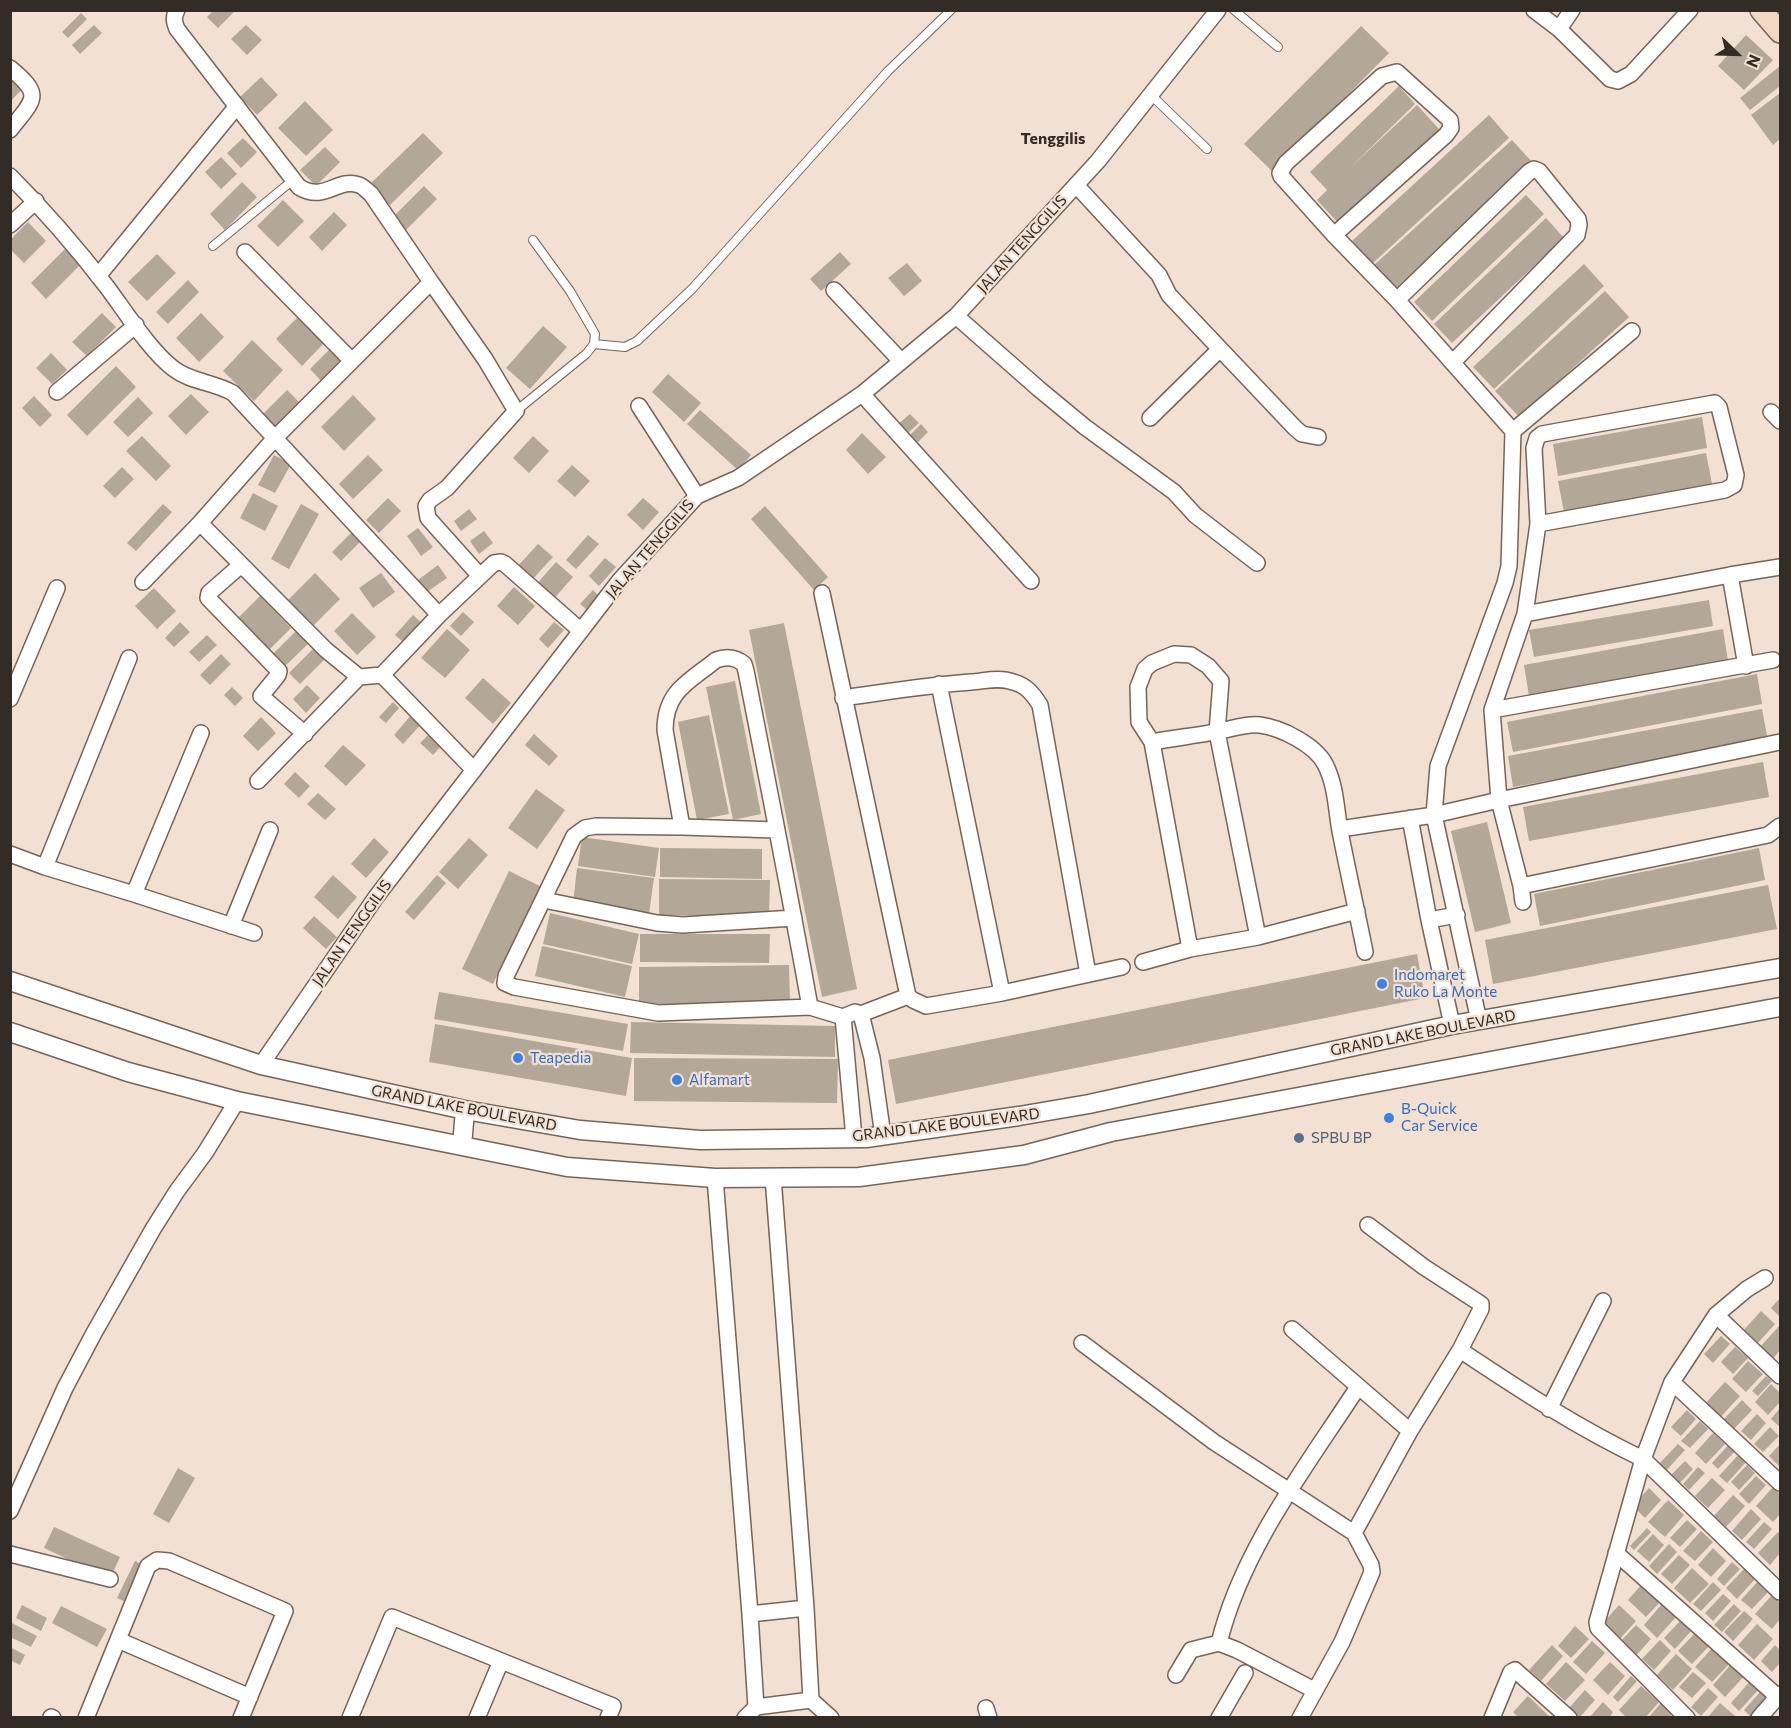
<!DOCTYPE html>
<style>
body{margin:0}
#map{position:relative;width:1791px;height:1728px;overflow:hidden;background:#f2e0d3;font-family:Commissioner,sans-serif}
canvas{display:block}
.frame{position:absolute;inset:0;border:12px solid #322b26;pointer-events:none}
.north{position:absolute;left:1707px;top:24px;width:60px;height:60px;-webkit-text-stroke:4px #f2e0d3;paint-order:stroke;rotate:113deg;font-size:16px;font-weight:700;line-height:24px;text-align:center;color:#322b26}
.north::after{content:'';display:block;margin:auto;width:21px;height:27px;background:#322b26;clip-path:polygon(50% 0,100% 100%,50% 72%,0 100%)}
</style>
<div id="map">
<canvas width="1791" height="1728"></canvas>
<div class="frame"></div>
<div class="north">N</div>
</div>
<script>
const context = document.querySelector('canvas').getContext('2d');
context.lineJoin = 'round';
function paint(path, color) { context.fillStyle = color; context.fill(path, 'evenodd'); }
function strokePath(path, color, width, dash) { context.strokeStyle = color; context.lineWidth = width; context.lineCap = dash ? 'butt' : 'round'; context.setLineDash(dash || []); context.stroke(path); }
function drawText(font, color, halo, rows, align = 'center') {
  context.font = font + ' Commissioner,sans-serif'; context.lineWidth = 4.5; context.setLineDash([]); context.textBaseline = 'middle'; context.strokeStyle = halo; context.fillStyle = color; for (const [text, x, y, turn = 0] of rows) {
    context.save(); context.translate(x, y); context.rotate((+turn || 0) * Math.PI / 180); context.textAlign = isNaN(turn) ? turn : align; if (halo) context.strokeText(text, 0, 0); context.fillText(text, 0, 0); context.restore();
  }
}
const building = new Path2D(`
 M214 10H236L218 28 207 17Z
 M81 13 87 19 68 38 62 32Z
 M94 25 102 33 80 54 72 45Z
 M246 25 262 40 247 55 231 39Z
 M1361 26 1389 53 1272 171 1244 144Z
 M1746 35 1773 60 1744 90 1718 66Z
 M1780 66V86L1750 110 1740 98Z
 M261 77 278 95 257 115 240 97Z
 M10 78 23 88 10 102Z
 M1399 86 1415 104 1351 167 1417 105 1440 130 1340 225 1317 200 1327 190 1310 172Z
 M1780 93V139L1773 145 1751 115Z
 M305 101 333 130 306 156 278 128Z
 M1489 115 1509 138 1372 264 1352 241Z
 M423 133 443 153 390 205 370 184Z
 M243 138 257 152 241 168 227 153Z
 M1512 140 1533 163 1395 289 1374 265Z
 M325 147 340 162 316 186 300 170Z
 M221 157 237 174 221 189 205 172Z
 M242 182 257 197 225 230 210 214Z
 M424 186 437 199 404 232 391 219Z
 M1526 195 1544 214 1432 321 1414 302Z
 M283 200 304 221 278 247 257 226Z
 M334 212 347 225 322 251 309 237Z
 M1546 218 1564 238 1452 343 1434 324Z
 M28 222 46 241 24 263 10 249V240Z
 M66 248 81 264 46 299 31 283Z
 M840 252 851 264 821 291 810 279Z
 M157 254 176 273 147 301 128 282Z
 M907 263 922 281 904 296 888 278Z
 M1584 264 1604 286 1494 389 1473 367Z
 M188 280 199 292 168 324 156 312Z
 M1605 291 1629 317 1519 417 1495 391Z
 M102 313 116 327 87 356 72 342Z
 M201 313 224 337 199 362 176 338Z
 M299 316 325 342 302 366 276 339Z
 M543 326 567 347 530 389 506 368Z
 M252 340 283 370 254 401 223 371Z
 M332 347 345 361 323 383 310 369Z
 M51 353 67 370 52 384 36 368Z
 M116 366 136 387 87 436 67 415Z
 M668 374 701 403 684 422 652 392Z
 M287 390 303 406 277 431 262 415Z
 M191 394 209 412 186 435 168 416Z
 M353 395 376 419 344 451 321 427Z
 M34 396 52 415 40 427 22 408Z
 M138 397 153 413 128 437 113 422Z
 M700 410 751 455 738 470 687 424Z
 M910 414 919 423 907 434 898 424Z
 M1702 417 1707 448 1558 476 1553 444Z
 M921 424 928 432 913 447 906 439Z
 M862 433 886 457 868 474 846 450Z
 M142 436 171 466 156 481 126 451Z
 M533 436 549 451 529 473 513 458Z
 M1706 453 1712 484 1564 512 1558 481Z
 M274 455 291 464 275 493 258 485Z
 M368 455 383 470 353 499 339 484Z
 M572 465 590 481 575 497 557 481Z
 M122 467 134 479 115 498 103 486Z
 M253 493 278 506 265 531 240 518Z
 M388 498 401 511 379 533 366 520Z
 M643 498 659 512 643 530 627 515Z
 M163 504 172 512 136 551 127 543Z
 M301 504 319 514 289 569 271 559Z
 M765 506 828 577 814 590 751 519Z
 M469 509 477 519 461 531 454 521Z
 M418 528 433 547 421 556 407 536Z
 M484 531 493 543 479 554 470 541Z
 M352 532 361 541 341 561 332 552Z
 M588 535 599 544 576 569 566 560Z
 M538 544 553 557 531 581 516 568Z
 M605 558 616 567 599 586 589 576Z
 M556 562 573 577 551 602 534 587Z
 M438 565 447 578 427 592 418 580Z
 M315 573 340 599 314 625 288 600Z
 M381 573 395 592 373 608 359 588Z
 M514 587 535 606 518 625 497 606Z
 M154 588 176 611 157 629 135 606Z
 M593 590 604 601 592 614 580 604Z
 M260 596 291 628 269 650 238 618Z
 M1709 600 1713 626 1534 657 1529 630Z
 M463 612 474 622 461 636 450 626Z
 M352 613 376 637 357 655 334 631Z
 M413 615 424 625 407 645 395 635Z
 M180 622 190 632 174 647 165 638Z
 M554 622 564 630 548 648 539 639Z
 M784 623 857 989 822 997 749 630Z
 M447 629 470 650 445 678 421 658Z
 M1723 629 1728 661 1529 696 1524 665Z
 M297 630 309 643 284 667 272 655Z
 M207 635 217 645 199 662 189 652Z
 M316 646 327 657 300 684 289 673Z
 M221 654 231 664 210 685 200 675Z
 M1757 674 1762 704 1513 752 1507 722Z
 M483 678 511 703 493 724 465 698Z
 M735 681 761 814 733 820 706 687Z
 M307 685 320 698 306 713 293 699Z
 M232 687 243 698 235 706 224 695Z
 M393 702 399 708 386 723 379 717Z
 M1762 709 1768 741 1513 787 1508 756Z
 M413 713 423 722 403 744 394 735Z
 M709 715 729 814 697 820 678 722Z
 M261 717 276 733 258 751 243 736Z
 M430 733 443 744 433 755 420 743Z
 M534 734 558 756 549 766 525 745Z
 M343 745 366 765 346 786 324 766Z
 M1763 762 1769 797 1529 841 1523 807Z
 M295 772 310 786 299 798 284 784Z
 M536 789 565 810 537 849 508 828Z
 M318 793 336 809 325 820 307 804Z
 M1487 822 1511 923 1475 932 1451 831Z
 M582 837 659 848 655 877 578 866Z
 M374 838 389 852 366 878 351 864Z
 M469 838 488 855 458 889 439 872Z
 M660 848 762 849V879L660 877Z
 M1759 848 1765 880 1540 926 1534 894Z
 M577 868 654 878 649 914 573 904Z
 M509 871 540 886 493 984 462 969Z
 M333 875 357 897 338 919 314 897Z
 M437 875 446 883 414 920 405 912Z
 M659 879 770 880 769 917 659 915Z
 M1768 885 1777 929 1493 984 1485 940Z
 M550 913 639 934 632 964 543 944Z
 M314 916 337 937 326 949 303 928Z
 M640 934H770L769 963 640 962Z
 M542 946 632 966 625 997 535 976Z
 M1417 954 1425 998 896 1104 888 1060Z
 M789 965 790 1003 639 1005V967Z
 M439 992 628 1024 623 1051 434 1019Z
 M631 1022 835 1026V1057L630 1053Z
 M435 1024 632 1058 626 1096 429 1062Z
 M634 1058 838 1059 837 1103 634 1101Z
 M1780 1298V1317L1771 1308Z
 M1761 1311 1775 1324 1757 1344 1743 1331Z
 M1780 1325V1350L1773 1359 1760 1347Z
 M1721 1336 1730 1344 1713 1363 1704 1354Z
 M1735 1347 1748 1358 1733 1374 1721 1362Z
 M1748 1361 1763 1374 1746 1392 1732 1379Z
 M1766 1376 1772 1381 1758 1396 1752 1391Z
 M1725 1382 1740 1396 1718 1420 1703 1406Z
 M1771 1384 1780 1393V1402L1768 1415 1755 1402Z
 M1742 1400 1752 1410 1733 1430 1723 1420Z
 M1780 1408V1427L1771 1419Z
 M1687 1410 1696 1419 1681 1436 1671 1427Z
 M1757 1414 1766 1423 1751 1440 1741 1431Z
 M1700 1421 1708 1429 1690 1448 1681 1441Z
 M1770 1427 1779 1436 1763 1452 1754 1444Z
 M1713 1433 1725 1444 1706 1464 1695 1453Z
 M1731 1442 1738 1448 1718 1469 1712 1463Z
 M1678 1444 1685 1450 1665 1472 1658 1465Z
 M1780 1444V1467L1769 1456Z
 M1739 1454 1747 1461 1727 1483 1719 1476Z
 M1685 1461 1693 1469 1677 1486 1668 1478Z
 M1747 1465 1755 1473 1739 1490 1731 1482Z
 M1698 1467 1705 1473 1689 1490 1683 1484Z
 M178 1468 195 1478 169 1523 153 1514Z
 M1756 1476 1766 1485 1749 1504 1739 1494Z
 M1712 1478 1725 1490 1708 1508 1695 1496Z
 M1773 1487 1780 1494V1514L1773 1522 1756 1506Z
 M1649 1488 1661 1500 1645 1518 1633 1506Z
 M1733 1495 1745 1506 1726 1527 1714 1516Z
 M1668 1500 1684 1515 1665 1537 1648 1522Z
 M1751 1509 1761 1519 1742 1540 1732 1531Z
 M1687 1520 1697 1529 1680 1547 1670 1538Z
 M1764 1522 1772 1529 1754 1549 1746 1542Z
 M54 1527 120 1557 110 1579 44 1548Z
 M1647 1528 1651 1532 1634 1550 1630 1546Z
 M1701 1531 1713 1542 1695 1561 1683 1551Z
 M1778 1532 1780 1534V1553L1770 1565 1758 1553Z
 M1653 1534 1664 1545 1649 1562 1637 1551Z
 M1669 1544 1677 1552 1657 1574 1649 1566Z
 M1713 1548 1726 1561 1711 1577 1698 1565Z
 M1679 1555 1690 1565 1672 1584 1661 1574Z
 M135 1561 146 1566 128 1603 117 1598Z
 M1732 1562 1740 1569 1724 1586 1717 1579Z
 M1692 1568 1709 1584 1690 1603 1674 1588Z
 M1744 1569 1755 1579 1737 1599 1726 1588Z
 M1759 1580 1770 1590 1752 1609 1741 1600Z
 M1713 1582 1721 1590 1701 1611 1693 1604Z
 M1643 1583 1662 1600 1646 1617 1628 1600Z
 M1723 1594 1731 1601 1713 1621 1705 1613Z
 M1772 1595 1780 1603V1619L1772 1629 1755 1614Z
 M1662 1604 1676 1617 1657 1638 1644 1625Z
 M1734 1604 1741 1611 1722 1632 1714 1625Z
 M22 1605 47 1618 41 1631 16 1618Z
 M1619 1605 1636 1621 1619 1640 1602 1624Z
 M61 1606 107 1629 97 1647 52 1623Z
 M1744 1611 1753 1619 1733 1641 1724 1632Z
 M1681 1620 1692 1630 1675 1649 1664 1638Z
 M10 1622 37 1636 31 1647 10 1637Z
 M1757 1624 1773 1639 1754 1660 1738 1645Z
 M1636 1625 1651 1639 1633 1659 1618 1644Z
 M1575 1626 1589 1639 1571 1658 1558 1646Z
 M1696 1632 1710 1645 1692 1664 1678 1651Z
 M1660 1640 1671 1651 1654 1670 1642 1659Z
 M1592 1641 1605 1653 1586 1674 1573 1662Z
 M1552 1645 1563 1656 1541 1681 1529 1670Z
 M1715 1645 1732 1661 1712 1682 1695 1667Z
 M1775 1645 1780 1650V1663L1772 1672 1761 1661Z
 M10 1647 25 1655 20 1665 10 1660Z
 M1676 1654 1692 1669 1673 1690 1657 1675Z
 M1566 1662 1585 1680 1565 1701 1546 1684Z
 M1610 1662 1625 1676 1608 1695 1593 1680Z
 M1733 1662 1746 1674 1725 1697 1713 1685Z
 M1693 1672 1706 1683 1692 1698 1679 1687Z
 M1631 1676 1637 1681 1618 1702 1613 1697Z
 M1751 1680 1760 1688 1739 1711 1731 1703Z
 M1641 1686 1659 1702 1645 1718H1627L1619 1710Z
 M1708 1688 1718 1697 1701 1716 1691 1707Z
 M1585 1690 1595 1700 1579 1718H1577L1568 1709Z
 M1761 1691 1770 1699 1752 1718 1744 1710Z
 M1528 1696 1551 1718H1519L1513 1712Z
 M1603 1702 1613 1712 1609 1718H1589Z
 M1662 1702 1673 1713 1669 1718H1648Z
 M1720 1703 1735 1716 1733 1718H1707Z`);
const service = new Path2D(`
 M1234 10 1278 47
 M1151 95 1207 149
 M213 246 293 180
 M594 344 625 347 637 341 692 289 888 71 951 10
 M516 411 586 354 594 344 595 334 570 291 533 240`);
const minor = new Path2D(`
 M177 10C173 17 174 22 177 29L299 187C325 203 337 177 359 185 363 186 367 191 371 194L431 282
 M1534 10 1559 29
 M1572 10 1559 29 1610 79 1618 81 1631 74 1690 10
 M10 68C44 96 34 99 10 130
 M10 176C45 211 77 248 107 287 125 311 151 352 174 369 191 382 214 382 233 393L439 615
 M1076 185 1159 275 1169 295 1295 428 1302 434 1318 437
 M10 225 36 201
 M1334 235 1446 135 1451 128 1450 120 1397 72 1382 76 1286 163 1280 173 1281 176 1334 235 1397 300 1513 431 1509 566 1505 583 1438 766 1434 815 1479 1021
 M245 252 352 361
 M98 276 237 106
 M834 290 901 361
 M1397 300 1529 172 1534 169 1539 171 1578 219 1579 225 1577 235 1453 362
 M956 316 1039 389 1085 427 1174 492 1195 515 1257 563
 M57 392 136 325
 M862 394 1031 581
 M639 406 697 496
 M1771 412 1780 421
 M1150 418 1220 349
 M1513 431 1632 331
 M200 523 326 650 359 677 382 675 474 770
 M241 565 209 593 208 598 279 671 278 675 261 696 305 734
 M1730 575 1746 666
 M143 582 200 523 275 438 431 282 485 359 516 411 447 488 430 500 426 506 428 518 480 576
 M822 593 908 996 913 1000 926 1006 1002 993 1122 967
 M1525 614 1730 575 1780 567
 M1773 660 1492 710 1499 800 1521 886 1768 835 1780 826
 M382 675 439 615 494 563 501 562 505 564 581 631
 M939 684 1002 993
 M843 698C886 692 928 685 971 682 985 681 1000 677 1013 682 1026 685 1033 694 1040 705L1088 974
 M10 699 57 588
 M1492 710 1525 614 1538 524 1534 448 1537 438 1542 434 1709 404 1715 403 1719 407 1736 475 1734 485 1725 490 1538 524
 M1152 742 1190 949
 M258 781 359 677
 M1410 818 1429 920 1452 1025
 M682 827 596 826 585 828 574 836 506 976 505 983 514 987 658 1013 810 1007
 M1340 829 1434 815 1499 800 1780 742
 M777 830 682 827 665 730C665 691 689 682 716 660 727 656 735 657 744 664L746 671C768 783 790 895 810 1007L843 1017 855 1012 861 1014 908 996
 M10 854 45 867 134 894 254 933
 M45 867 129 658
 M1521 886 1523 902
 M134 894 201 733
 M544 900 657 923 683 925 794 918
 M1429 920 1457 915
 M231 926 270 830
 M1258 937 1217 732 1221 681 1208 666 1191 655 1174 654 1152 663 1145 669 1138 687 1139 722 1152 742C1173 738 1194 736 1215 732 1230 730 1245 723 1260 725 1282 728 1315 745 1325 764 1336 785 1336 809 1340 831 1348 872 1357 912 1365 952
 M1143 962 1190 949 1258 937 1357 911
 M861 1014 872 1058 883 1136
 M843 1017 854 1138
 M261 1065 376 897 620 580 697 496 738 478 862 394 956 316 1098 161 1218 10
 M773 1177 806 1608 811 1700
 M715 1178 750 1614 756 1707
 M1368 1225 1424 1267 1481 1304V1309L1460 1350
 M1765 1278 1747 1289 1716 1315 1672 1382 1643 1459 1780 1592
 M1716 1315 1780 1376
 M1292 1329 1410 1431
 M1082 1343 1214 1442 1354 1533
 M1672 1382 1780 1483
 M1549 1409 1603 1301
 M10 1511 65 1388 94 1333 153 1229 177 1191 205 1153 237 1101
 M1616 1553 1778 1697
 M10 1554 110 1579
 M750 1614 806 1608
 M118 1640 250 1697
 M1219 1643C1242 1549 1306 1467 1358 1387
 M1176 1675 1191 1650 1219 1643 1237 1650 1314 1690
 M986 1708 989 1718
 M51 1717 53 1718
 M86 1718 148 1566 157 1560 169 1561 285 1611 241 1718
 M350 1718 392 1617 613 1706 608 1718
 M477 1718 501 1661
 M745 1718 756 1707 811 1700 831 1718
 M1219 1718 1245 1673
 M1300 1718 1342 1642 1372 1572 1371 1565 1354 1533 1410 1431 1460 1350C1520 1390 1578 1428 1643 1459L1597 1622 1598 1628 1687 1718
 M1492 1718 1511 1672 1515 1670 1569 1718
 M1759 1718 1780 1694`);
const tertiary = new Path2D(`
 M10 981 261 1065 465 1110 580 1130 700 1140 866 1138 1019 1116 1089 1104 1452 1025 1780 968
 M10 1032 128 1072 237 1101 567 1167 715 1178 859 1177 1024 1155 1111 1132 1780 1007
 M462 1146 465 1110`);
const secondary = new Path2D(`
 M1761 10 1780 32`);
const markers = [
 [1382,984,6,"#3f7fe0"],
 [518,1058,6,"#3f7fe0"],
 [677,1080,6,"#3f7fe0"],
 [1389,1118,6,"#3f7fe0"],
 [1299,1138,6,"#5c6f8a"]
];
const streetNames = [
 ["JALAN TENGGILIS",1022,244,-48],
 ["JALAN TENGGILIS",650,549,-49],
 ["JALAN TENGGILIS",352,933,-55],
 ["GRAND LAKE BOULEVARD",1423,1033,-11],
 ["GRAND LAKE BOULEVARD",464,1108,11],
 ["GRAND LAKE BOULEVARD",946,1125,-7]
];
const shopNames = [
 ["Indomaret",1394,975],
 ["Ruko La Monte",1394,992],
 ["Teapedia",530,1058],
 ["Alfamart",689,1080],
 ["B-Quick",1401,1109],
 ["Car Service",1401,1126]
];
const serviceNames = [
 ["SPBU BP",1311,1138]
];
const neighbourhoodNames = [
 ["Tenggilis",1053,139]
];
paint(building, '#b3a797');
strokePath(service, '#756559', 10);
strokePath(minor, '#756559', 18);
strokePath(tertiary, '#756559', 21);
strokePath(secondary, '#756559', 24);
strokePath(service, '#fff', 8);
strokePath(minor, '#fff', 15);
strokePath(tertiary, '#fff', 18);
strokePath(secondary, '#f1d8c2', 21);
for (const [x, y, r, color] of markers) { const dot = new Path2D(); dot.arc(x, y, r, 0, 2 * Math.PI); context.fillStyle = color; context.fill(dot); strokePath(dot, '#f2e0d3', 2); }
drawText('15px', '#322b26', '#f2e0d3', streetNames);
drawText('15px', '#366cbe', '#f2e0d3', shopNames, 'left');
drawText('15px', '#4e5e75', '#f2e0d3', serviceNames, 'left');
drawText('bold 16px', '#322b26', '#f2e0d3', neighbourhoodNames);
</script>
